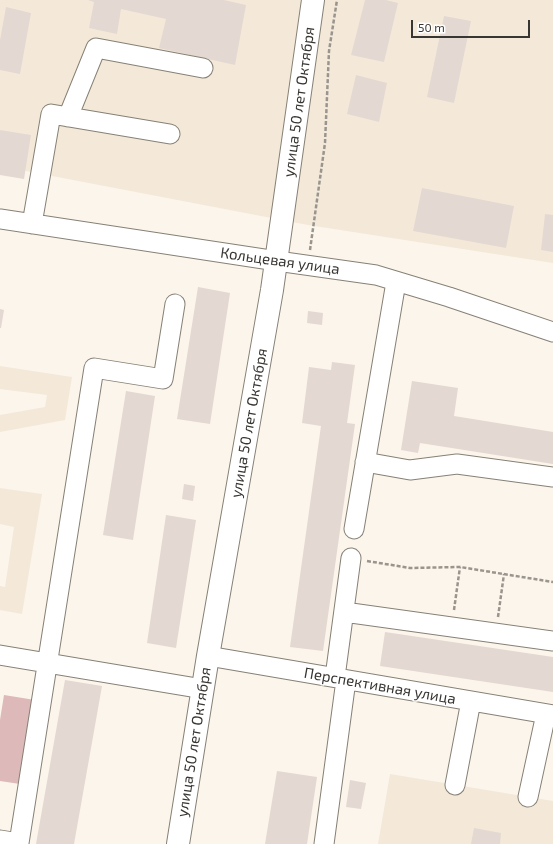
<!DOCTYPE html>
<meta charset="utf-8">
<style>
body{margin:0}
#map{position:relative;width:553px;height:844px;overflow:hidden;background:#fcf5eb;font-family:"Exo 2",sans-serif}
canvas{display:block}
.scale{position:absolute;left:411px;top:20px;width:119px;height:18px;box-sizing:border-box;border:2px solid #383632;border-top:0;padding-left:5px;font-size:12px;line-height:14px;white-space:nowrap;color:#383632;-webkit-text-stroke:3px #fff;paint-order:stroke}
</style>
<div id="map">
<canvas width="553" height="844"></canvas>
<div class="scale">50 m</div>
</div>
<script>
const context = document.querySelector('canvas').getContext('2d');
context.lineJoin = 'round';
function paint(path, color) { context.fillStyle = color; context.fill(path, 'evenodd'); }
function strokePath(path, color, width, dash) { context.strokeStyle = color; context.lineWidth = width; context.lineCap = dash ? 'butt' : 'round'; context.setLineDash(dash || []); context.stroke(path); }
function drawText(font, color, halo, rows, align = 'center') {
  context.font = font + ' "Exo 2",sans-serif'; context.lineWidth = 3; context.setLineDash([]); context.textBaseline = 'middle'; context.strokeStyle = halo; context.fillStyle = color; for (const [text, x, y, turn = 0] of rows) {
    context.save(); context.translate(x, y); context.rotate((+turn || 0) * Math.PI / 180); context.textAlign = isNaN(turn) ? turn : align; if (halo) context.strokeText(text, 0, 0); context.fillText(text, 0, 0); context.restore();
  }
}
const built = new Path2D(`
 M0 0H553V263L308 225 0 166Z
 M0 366 72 377 65 420 0 432V415L45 407 47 395 0 389Z
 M0 488 42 494 22 614 0 610V586L5 587 14 527 0 524Z
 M390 774 553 801V844H378Z`);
const green = new Path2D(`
 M4 695 35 700 20 784 0 781V720Z`);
const building = new Path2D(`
 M88 0H224L246 5 235 65 159 48 166 19 121 9 117 34 89 28 94 2Z
 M365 0H386L398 3 384 62 351 55Z
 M6 7 31 13 20 74 0 70V40Z
 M444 16 471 21 454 103 427 97Z
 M356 75 387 83 379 122 347 114Z
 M0 130 31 135 24 179 0 175Z
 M422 188 514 206 506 248 413 231Z
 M545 214 553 215V252L541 250Z
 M198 287 230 293 210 424 177 419Z
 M0 309 4 310 1 328H0Z
 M308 311 323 313 322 325 307 323Z
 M332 362 355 365 347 423 355 424 323 651 290 647 321 426 302 423 309 367 331 370Z
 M412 381 458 388 454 416 553 432V464L420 443 418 453 401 450Z
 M126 391 155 396 133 540 103 535Z
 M184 484 195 486 193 501 182 499Z
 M166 515 196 520 176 648 147 643Z
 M385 632 553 657V692L380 666Z
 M65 680 102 686 74 844H36Z
 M277 771 317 777 307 844H265Z
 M350 780 366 783 361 809 346 807Z
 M474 828 501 833 500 844H471Z`);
const path = new Path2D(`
 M310 250 325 143 329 51 337 0
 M367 561 410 568 460 567 553 582
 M454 610 460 567
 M498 617 504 574`);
const minor = new Path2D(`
 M68 117 96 48 203 68
 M0 219 277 261 376 275 449 297 553 332
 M32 224 51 114 170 134
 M365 462 410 470 457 464 553 477
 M354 529 396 282
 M344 612 553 641
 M0 655 203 689
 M208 656 553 715
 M335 677 351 558
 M455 785 471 701
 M528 797 546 714
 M0 840 19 843 94 368 163 379 175 304
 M324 844 346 680`);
const major = new Path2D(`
 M178 844 208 656 272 290 313 0`);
const streetNames = [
 ["улица 50 лет Октября",299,102,-82],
 ["Кольцевая улица",280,261,8],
 ["улица 50 лет Октября",249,423,-80],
 ["Перспективная улица",380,686,10],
 ["улица 50 лет Октября",194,742,-81]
];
paint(built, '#f4e9d8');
paint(green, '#ddb9b9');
paint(building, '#e4d8d2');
strokePath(minor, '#868076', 21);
strokePath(major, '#868076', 24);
strokePath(path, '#99958e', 2.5, [4, 2]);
strokePath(minor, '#fff', 19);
strokePath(major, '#fff', 22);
drawText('15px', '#383632', '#fff', streetNames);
</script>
